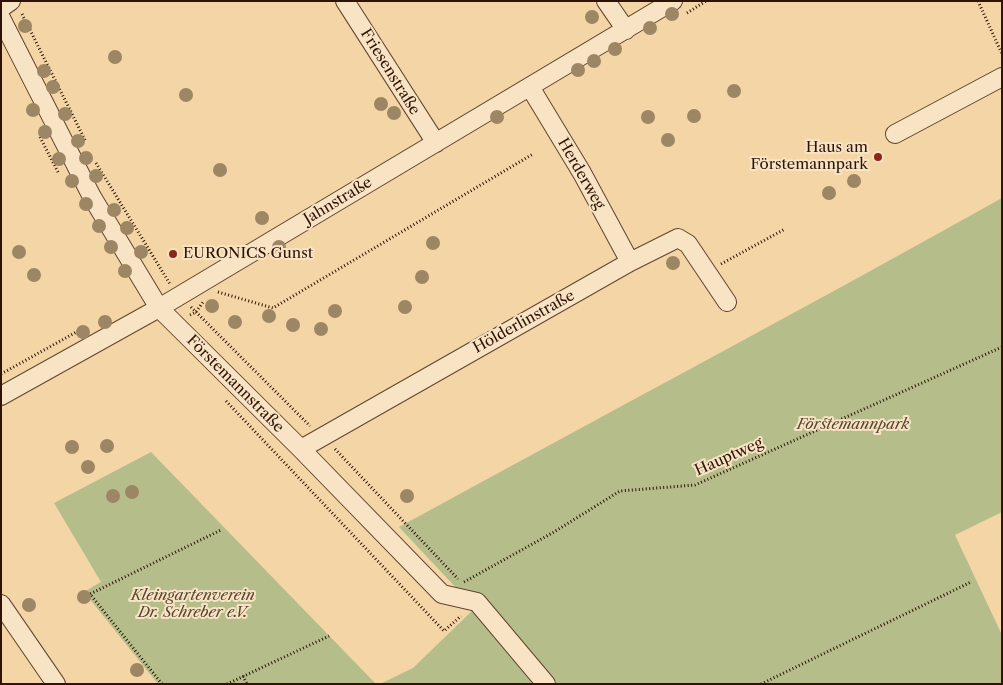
<!DOCTYPE html>
<meta charset="utf-8">
<style>
body{margin:0}
#map{position:relative;width:1003px;height:685px;overflow:hidden;background:#f4d5a6;font-family:"Libre Caslon Text",serif}
canvas{display:block}
.frame{position:absolute;inset:0;border:2px solid #2e1306;pointer-events:none}
</style>
<div id="map">
<canvas width="1003" height="685"></canvas>
<div class="frame"></div>
</div>
<script>
const context = document.querySelector('canvas').getContext('2d');
context.lineJoin = 'round';
function paint(path, color) { context.fillStyle = color; context.fill(path, 'evenodd'); }
function strokePath(path, color, width, dash) { context.strokeStyle = color; context.lineWidth = width; context.lineCap = dash ? 'butt' : 'round'; context.setLineDash(dash || []); context.stroke(path); }
function drawText(font, color, halo, rows, align = 'center') {
  context.font = font + ' "Libre Caslon Text",serif'; context.lineWidth = 4; context.setLineDash([]); context.textBaseline = 'middle'; context.strokeStyle = halo; context.fillStyle = color; for (const [text, x, y, turn = 0] of rows) {
    context.save(); context.translate(x, y); context.rotate((+turn || 0) * Math.PI / 180); context.textAlign = isNaN(turn) ? turn : align; if (halo) context.strokeText(text, 0, 0); context.fillText(text, 0, 0); context.restore();
  }
}
const green = new Path2D(`
 M1002 198V512L955 535 1002 635V684H380L413 668 475 608 399 527C600 417 802 310 1002 198Z
 M151 452 376 684H158L84 592 101 582 54 503Z`);
const path = new Path2D(`
 M978 1 1002 54
 M687 13 706 1
 M22 14 86 142
 M40 137 59 174
 M96 163 170 284
 M721 264 785 229
 M218 292 273 308 533 154
 M191 307 310 426
 M190 315 196 312 203 302
 M1 374 80 330
 M226 401 444 631 461 616
 M335 449 458 579
 M464 582 554 532 620 491 695 485 1002 347
 M243 676 247 684
 M162 684 90 594 221 530
 M227 684 329 636
 M761 684 971 582`);
const minor = new Path2D(`
 M345 1 436 143
 M606 1 626 30
 M1 8 11 1
 M1 18 92 197 159 308 301 449 442 594 477 602 546 684
 M530 87 582 173 630 262
 M895 134 1002 77
 M1 396 159 308 673 1
 M301 449 630 262 678 238 688 244 727 302
 M1 604 56 684`);
const trees = [
 [672,14],
 [592,17],
 [25,26],
 [650,28],
 [615,49],
 [115,57],
 [594,61],
 [578,70],
 [44,71],
 [53,87],
 [734,91],
 [186,95],
 [381,104],
 [33,110],
 [394,113],
 [65,114],
 [694,116],
 [497,117],
 [648,117],
 [45,132],
 [668,140],
 [78,141],
 [86,158],
 [59,159],
 [220,170],
 [96,176],
 [72,181],
 [854,181],
 [829,193],
 [86,204],
 [114,210],
 [262,218],
 [99,226],
 [127,228],
 [433,243],
 [111,247],
 [279,247],
 [19,252],
 [141,252],
 [673,263],
 [125,271],
 [34,275],
 [422,277],
 [212,306],
 [405,307],
 [335,311],
 [269,316],
 [105,322],
 [235,322],
 [293,325],
 [321,329],
 [83,332],
 [107,446],
 [72,447],
 [88,467],
 [132,492],
 [113,496],
 [407,496],
 [84,597],
 [29,605],
 [137,670]
];
const markers = [
 [878,157,5,"#8f2418"],
 [173,254,5,"#8f2418"]
];
const streetNames = [
 ["Friesenstraße",390,72,58],
 ["Herderweg",581,174,60],
 ["Jahnstraße",338,201,-31],
 ["Hölderlinstraße",524,322,-29],
 ["Förstemannstraße",235,384,45],
 ["Hauptweg",729,457,-24]
];
const poiNames = [
 ["Haus am",868,148],
 ["Förstemannpark",868,165],
 ["EURONICS Gunst",183,254,"left"]
];
const parkNames = [
 ["Förstemannpark",853,425],
 ["Kleingartenverein",193,596],
 ["Dr. Schreber e.V.",193,613]
];
paint(green, '#b5be8b');
strokePath(minor, '#60442e', 20);
strokePath(path, '#2e1306', 3, [1, 2.5]);
strokePath(minor, '#f8e4c5', 18);
context.fillStyle = '#9d8664';
for (const [x, y] of trees) { context.beginPath(); context.arc(x, y, 7, 0, 2 * Math.PI); context.fill(); }
for (const [x, y, r, color] of markers) { const dot = new Path2D(); dot.arc(x, y, r, 0, 2 * Math.PI); context.fillStyle = color; context.fill(dot); strokePath(dot, '#f8e4c5', 2); }
drawText('15px', '#2e1306', '#f8e4c5', streetNames);
drawText('15px', '#2e1306', '#f8e4c5', poiNames, 'right');
drawText('italic 15px', '#56462e', '#f8e4c5', parkNames);
</script>
